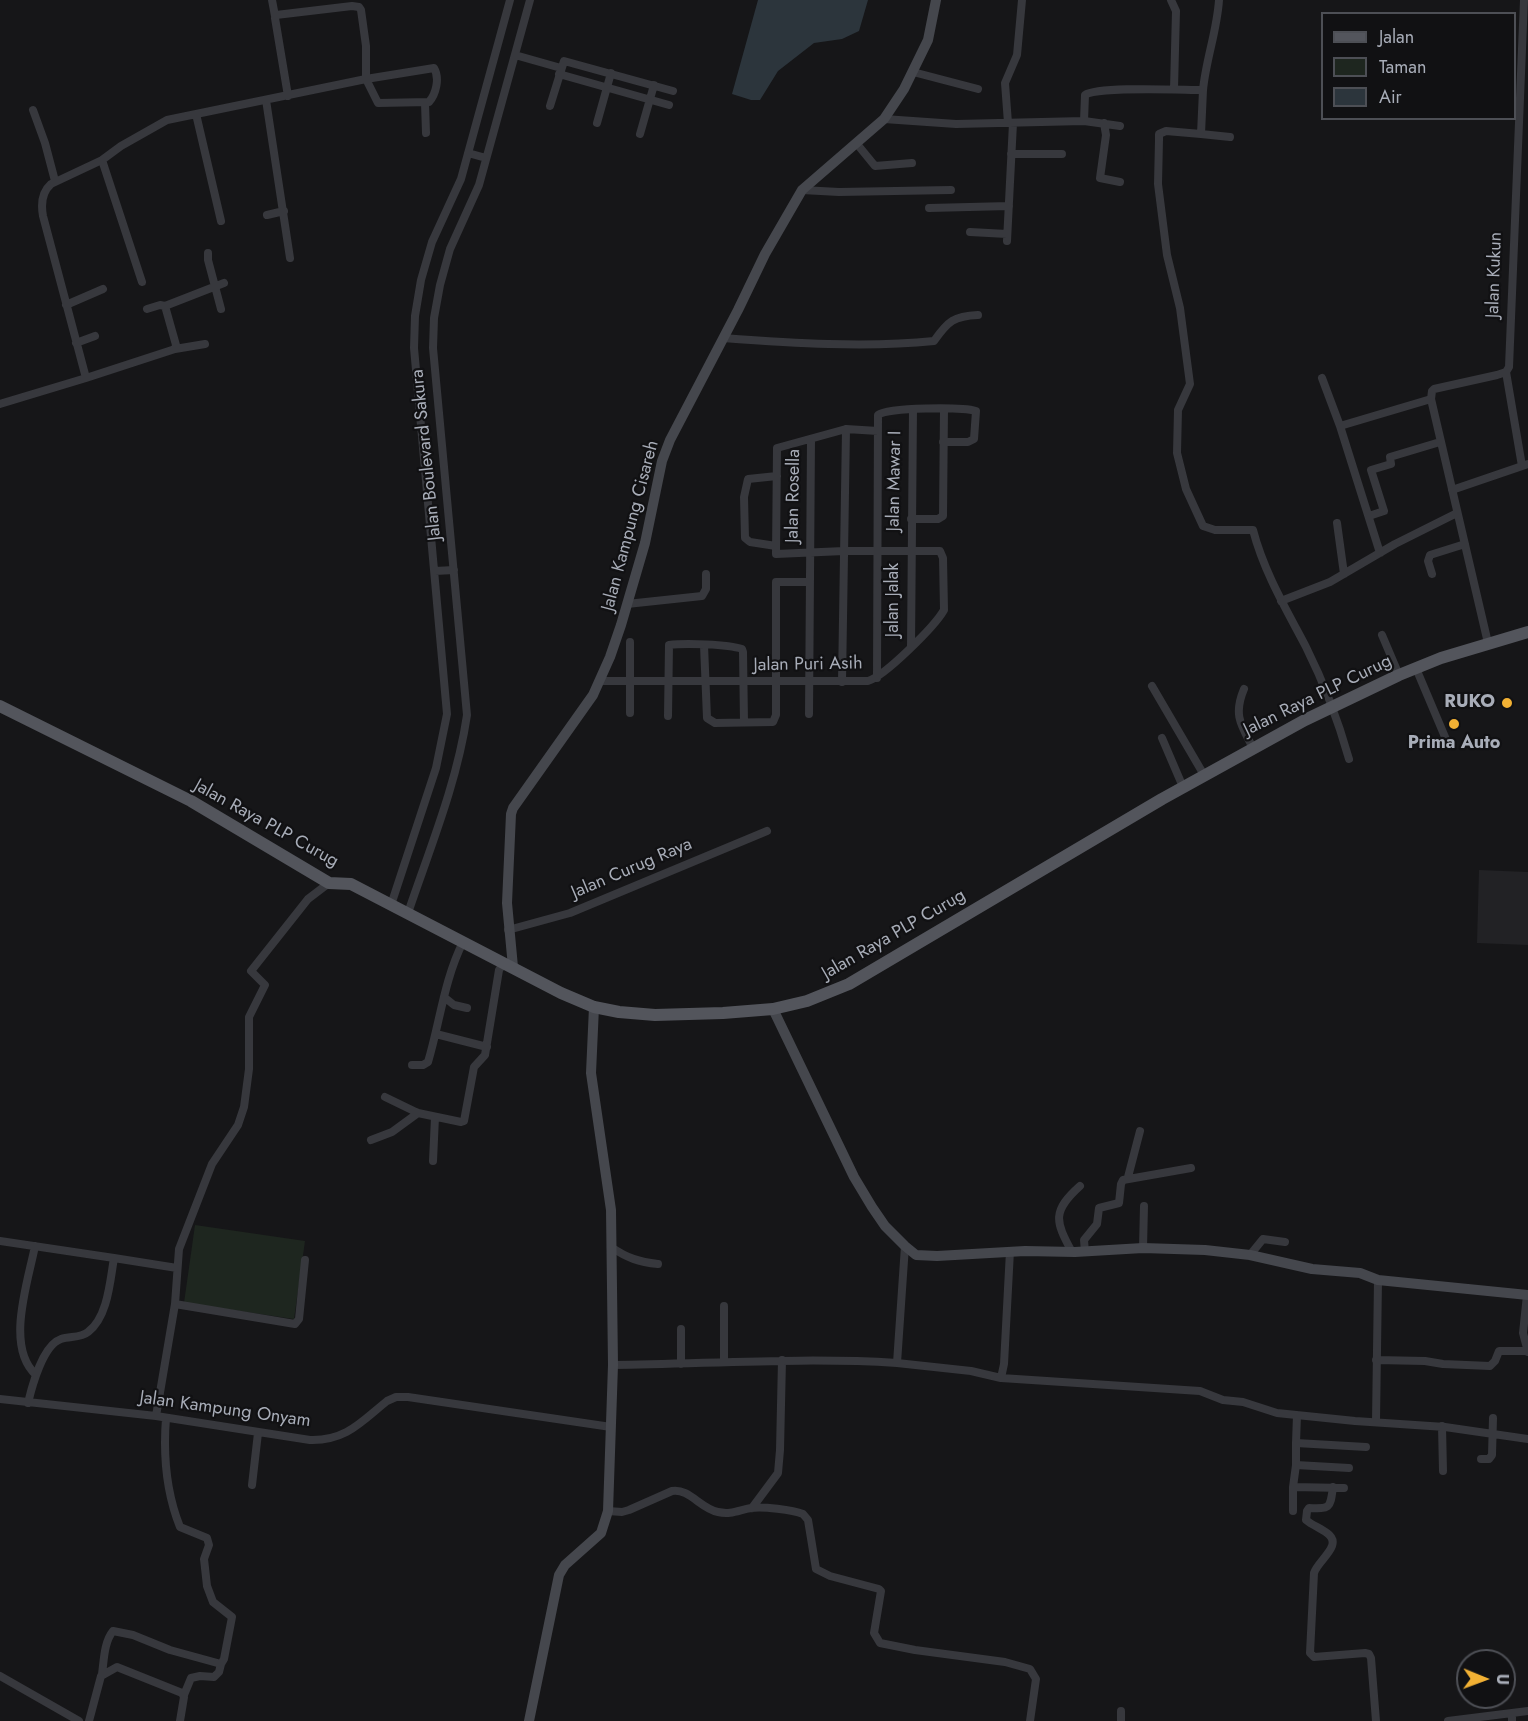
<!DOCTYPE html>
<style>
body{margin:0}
#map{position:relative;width:1528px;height:1721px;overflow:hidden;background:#161618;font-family:Jost,sans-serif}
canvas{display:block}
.legend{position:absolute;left:1321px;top:12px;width:195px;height:108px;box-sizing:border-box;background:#111113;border:2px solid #4d4f55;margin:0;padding:8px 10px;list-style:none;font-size:18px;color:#a8adb8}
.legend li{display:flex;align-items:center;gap:12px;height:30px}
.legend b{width:30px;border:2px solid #4d4f55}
.north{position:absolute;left:1456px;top:1649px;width:60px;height:60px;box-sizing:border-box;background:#111113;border:2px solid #4d4f55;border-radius:50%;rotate:91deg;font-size:16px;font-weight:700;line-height:24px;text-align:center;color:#a8adb8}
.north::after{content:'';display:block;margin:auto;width:21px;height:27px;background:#f2b134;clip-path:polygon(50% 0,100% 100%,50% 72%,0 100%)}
</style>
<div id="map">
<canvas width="1528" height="1721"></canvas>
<ul class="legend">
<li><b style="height:8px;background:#53555c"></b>Jalan</li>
<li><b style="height:16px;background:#1e261f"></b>Taman</li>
<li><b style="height:16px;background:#2c353c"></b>Air</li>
</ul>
<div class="north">U</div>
</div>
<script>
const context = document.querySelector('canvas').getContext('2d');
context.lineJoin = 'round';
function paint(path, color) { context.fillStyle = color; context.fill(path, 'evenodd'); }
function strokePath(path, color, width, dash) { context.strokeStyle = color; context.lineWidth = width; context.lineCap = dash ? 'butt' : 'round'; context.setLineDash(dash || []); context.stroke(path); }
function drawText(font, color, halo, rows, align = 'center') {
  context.font = font + ' Jost,sans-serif'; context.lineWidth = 4.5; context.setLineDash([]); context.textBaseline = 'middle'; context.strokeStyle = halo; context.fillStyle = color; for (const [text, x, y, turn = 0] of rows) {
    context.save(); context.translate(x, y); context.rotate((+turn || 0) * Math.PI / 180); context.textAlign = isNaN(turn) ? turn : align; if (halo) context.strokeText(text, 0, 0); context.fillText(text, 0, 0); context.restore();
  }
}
const built = new Path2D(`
 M1479 870 1528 872V945L1477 943Z`);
const green = new Path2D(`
 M195 1225 305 1241 294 1319 184 1303Z`);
const water = new Path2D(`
 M758 0H868L859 31 842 39 814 43 778 71 760 100H751L732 94Z`);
const street = new Path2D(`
 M272 0 275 16
 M1171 0 1176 11 1174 89
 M515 55 561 68
 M913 72 978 89
 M559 74 669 105
 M1203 90C1206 59 1217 31 1219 0
 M266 100 290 258
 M425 103 426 133
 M550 106 564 61 673 91
 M33 110 45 143 55 181
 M196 114 221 221
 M884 119 956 124 1084 121 1120 126
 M1084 121 1085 95C1098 86 1181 90 1203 90L1201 134 1230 137
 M597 123 611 73
 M1008 123 1005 83 1017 55 1022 0
 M1104 123 1106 135 1100 178 1120 182
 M640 134 654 85
 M1201 134 1166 131 1159 134V140L1158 184 1167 255 1180 308 1190 384 1178 410 1177 453 1186 489 1203 526 1215 530H1253C1264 572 1286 609 1306 647 1324 683 1338 720 1349 759
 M857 144 875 166 912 163
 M468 153 486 158
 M1011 154H1062
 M102 160 142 282
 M802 190 839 192 951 190
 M929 208 1009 206
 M267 215 284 211
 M970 232 1007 234
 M1007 241 1013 123
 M208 253V260L221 309
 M66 305 103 289
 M165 306 224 283
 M723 338C791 343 866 348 934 341 948 321 954 316 978 315
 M76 343 95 336
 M175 349 205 344
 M1506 372 1522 466
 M86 378 175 349 176 345 165 306 160 305 147 309
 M1322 378 1340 426 1380 553
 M0 404 86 378 43 216C41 205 42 192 51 184L102 160 121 146 167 120 366 79 434 68C440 78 436 94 429 102L378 103 366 79V46L361 10 359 7 352 6 276 15 275 18 288 96
 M1340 426 1431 399
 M1452 490 1528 464
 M1369 516 1384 511 1371 470 1391 464 1390 457 1440 442
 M911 519H938L943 516 944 409
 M1337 523 1344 574
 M776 546 750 542 745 538 744 497 748 479 777 476
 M435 571 454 570
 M1432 574 1428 561 1430 555 1465 544
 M1281 601 1330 582 1395 544 1457 513
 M627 604 702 596 706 589V574
 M1382 635 1399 675
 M630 642V713
 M1488 643 1431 399 1432 391 1434 389 1497 375 1506 372 1509 367 1524 0
 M704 645 707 718 715 723 773 722 776 715V582H810
 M911 647 913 409
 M1419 668 1418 673 1448 744
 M877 678 878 415C889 407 962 407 976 411L974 439 968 442H943
 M600 681H868C885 676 935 626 944 610L943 558 940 551H844L776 554 777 448 846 429
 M842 682 846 429 878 431
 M1152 686 1204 775
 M1244 689C1233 715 1241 725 1253 748
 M809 714 811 439
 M668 716 669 645C684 643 728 644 742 649L743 652 744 722
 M1162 738 1183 787
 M391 905 436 768 447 714 414 348 415 316 421 280 432 242 461 179 510 0
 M408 913C430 848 457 783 467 715L433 348 434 318 440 285 450 249 479 185 530 0
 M508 930 570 913 767 831
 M444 997 454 1005 467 1008
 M436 1034 487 1047
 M412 1065H423L428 1062C440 1022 444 980 463 942
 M385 1097 418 1113 461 1122 464 1121 474 1067 485 1055 499 970 504 963
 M371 1140 392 1132 418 1113
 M433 1161 435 1117
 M1128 1177 1140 1131
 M0 1241 114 1258
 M35 1246C28 1282 5 1347 36 1375
 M611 1247C627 1258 639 1262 658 1264
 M1143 1248 1144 1206
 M1072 1252C1055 1221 1052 1211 1080 1186
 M1085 1252 1084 1240 1097 1224 1099 1208 1119 1203 1121 1184 1123 1180 1191 1168
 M1250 1255 1263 1239 1285 1242
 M1527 1295 1523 1333 1528 1352
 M175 1304 295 1324 299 1319 305 1260
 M724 1306V1361
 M1376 1360 1425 1361 1443 1364 1490 1366 1495 1361 1499 1351H1528
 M897 1363 971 1371 1001 1378 1004 1364 1010 1251
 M681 1364V1329
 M613 1365C708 1364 802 1357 897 1363L905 1246
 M1001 1378 1200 1391 1223 1400 1243 1402 1277 1413 1355 1421 1445 1427 1528 1439
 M0 1399 156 1416 310 1440C346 1441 361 1422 387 1401L396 1397H408L611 1427
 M28 1403C32 1386 43 1345 61 1339 70 1336 81 1338 88 1332 108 1317 110 1281 114 1258L177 1268
 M1297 1415 1296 1443 1366 1447
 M156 1416 175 1304 179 1249 212 1164 238 1125 244 1107 249 1069V1017L265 985 251 971 308 899 329 883
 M1376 1421 1378 1280
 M1442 1426 1443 1471
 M1296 1443V1465L1349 1468
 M1481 1459H1489L1492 1455 1493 1418
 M252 1485 258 1433
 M1293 1487 1344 1488
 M1333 1487C1330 1508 1331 1509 1309 1508L1307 1511 1306 1520C1312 1525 1320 1528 1327 1533 1344 1545 1318 1560 1314 1573L1310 1653 1314 1657 1365 1653 1369 1654 1371 1658 1376 1721
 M752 1508 778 1473 780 1450 782 1360
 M608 1511 622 1512 629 1510 672 1491C689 1488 701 1509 718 1512 731 1515 739 1510 751 1508 762 1506 793 1510 803 1514L808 1520 816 1569 830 1576 879 1589 881 1591 874 1633 880 1643 915 1650 1005 1662 1030 1669 1036 1679 1030 1721
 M1293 1511V1487L1296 1465
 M102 1674C104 1660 104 1642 113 1631L133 1635 170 1650 221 1664 224 1659 232 1617 213 1602 207 1586 204 1559 209 1545 207 1538 180 1527C166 1492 163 1456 166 1418
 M0 1676 79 1721
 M184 1695 191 1678 200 1676 214 1677 219 1672 221 1664
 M89 1721 101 1676 117 1667 182 1693 184 1697 180 1721
 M1121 1721V1711
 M1448 1721 1512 1713
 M1512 1721V1713L1528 1711`);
const secondary = new Path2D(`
 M513 967 507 903 511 814 513 808 593 695 610 657 621 625 645 543 662 461 670 440 738 310 765 254 802 190 884 119 904 89 928 40 936 0
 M773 1009 854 1177 872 1207 885 1226 905 1246 916 1255 937 1256 1025 1251 1075 1252 1143 1248 1205 1250 1250 1255 1312 1269 1360 1273 1378 1280 1528 1295
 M529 1721 559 1575 565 1565 601 1533 608 1511 613 1365 611 1210 591 1073 594 1007`);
const primary = new Path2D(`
 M0 706 191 801 329 883 351 884 561 993 594 1007 619 1012 655 1015 723 1013 773 1009 807 1001 849 984 1162 799 1305 720 1399 675 1441 658 1528 632`);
const markers = [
 [1507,703,6,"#f2b134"],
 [1454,724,6,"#f2b134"]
];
const streetNames = [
 ["Jalan Kukun",1495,275,-88],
 ["Jalan Boulevard Sakura",427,455,-96],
 ["Jalan Mawar I",895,481,-89],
 ["Jalan Rosella",794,496,-89],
 ["Jalan Kampung Cisareh",631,526,-75],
 ["Jalan Jalak",894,600,-90],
 ["Jalan Puri Asih",808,665,-1],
 ["Jalan Raya PLP Curug",1318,696,-26],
 ["Jalan Raya PLP Curug",266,824,29],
 ["Jalan Curug Raya",632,869,-23],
 ["Jalan Raya PLP Curug",894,935,-30],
 ["Jalan Kampung Onyam",225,1410,8]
];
const poiNames = [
 ["RUKO",1495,703],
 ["Prima Auto",1454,744,"center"]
];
paint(built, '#222225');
paint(green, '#1e261f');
paint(water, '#2c353c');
strokePath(street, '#37383d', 8);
strokePath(secondary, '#45474d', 10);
strokePath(primary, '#53555c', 12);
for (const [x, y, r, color] of markers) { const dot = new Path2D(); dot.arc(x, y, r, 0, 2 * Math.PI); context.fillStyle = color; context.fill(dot); strokePath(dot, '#111113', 2); }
drawText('18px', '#a8adb8', '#111113', streetNames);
drawText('bold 18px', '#a8adb8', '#111113', poiNames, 'right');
</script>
